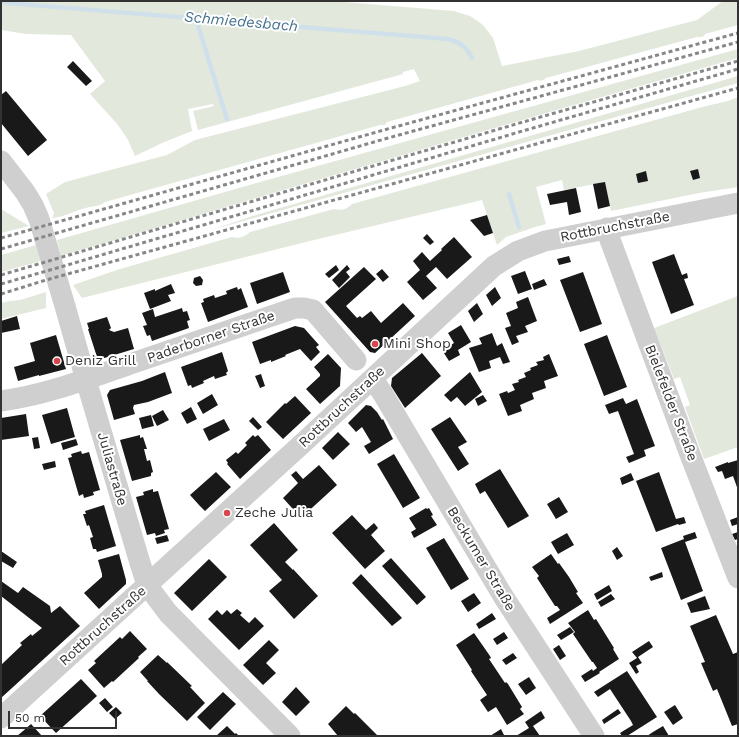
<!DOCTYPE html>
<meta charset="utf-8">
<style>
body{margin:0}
#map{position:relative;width:739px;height:737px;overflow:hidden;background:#fff;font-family:"Work Sans",sans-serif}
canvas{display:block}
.frame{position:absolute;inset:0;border:2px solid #323232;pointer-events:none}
.scale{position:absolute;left:8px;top:711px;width:109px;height:18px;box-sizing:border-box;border:2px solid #323232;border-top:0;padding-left:5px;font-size:12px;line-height:14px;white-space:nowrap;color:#323232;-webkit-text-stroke:3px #fff;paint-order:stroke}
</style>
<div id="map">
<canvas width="739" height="737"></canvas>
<div class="frame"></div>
<div class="scale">50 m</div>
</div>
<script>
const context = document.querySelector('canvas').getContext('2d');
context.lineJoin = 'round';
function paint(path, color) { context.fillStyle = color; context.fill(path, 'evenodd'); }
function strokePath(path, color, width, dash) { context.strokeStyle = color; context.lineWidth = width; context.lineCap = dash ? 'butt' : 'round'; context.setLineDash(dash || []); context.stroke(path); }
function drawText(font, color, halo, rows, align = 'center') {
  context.font = font + ' "Work Sans",sans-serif'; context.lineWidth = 4; context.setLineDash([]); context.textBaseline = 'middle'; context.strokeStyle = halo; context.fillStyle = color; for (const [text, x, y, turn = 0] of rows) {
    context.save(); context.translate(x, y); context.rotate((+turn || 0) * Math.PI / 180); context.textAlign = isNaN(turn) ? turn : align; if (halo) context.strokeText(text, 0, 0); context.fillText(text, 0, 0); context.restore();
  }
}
const green = new Path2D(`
 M1 1H332L454 11 470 16 483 25 493 38 502 66 579 51 697 20 723 1H738V25L705 34 704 36 701 37H697L546 78C543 81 541 81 538 80L387 122 385 125H380L105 202C100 206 95 206 90 207 77 209 66 217 52 218L54 213 46 194 65 182 167 155 195 140 405 86 420 81 414 69 403 72V74L198 130 193 111 214 106 213 104 188 109 192 131 162 143 135 156 128 140 118 125 90 94 105 81 71 35 26 34 1 30Z
 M738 49V58C512 122 287 189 61 256L57 240 260 182Z
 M738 76V83L211 230 259 214Z
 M738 97V187L699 193 611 211 605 182 564 190 562 180 536 187 546 224 535 227 506 237 497 245 482 200 310 241 82 298 73 285C89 280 104 274 120 269 157 258 195 248 232 237 238 239 245 237 250 232L334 209C341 211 348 209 352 204L706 106 728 101Z
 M1 209 29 226 1 233Z
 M36 245 41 261 1 272V255Z
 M46 292V308L1 319V303L10 301 20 300Z
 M738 296V447L704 459 685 407 690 405 680 377 674 379 654 328Z`);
const stream = new Path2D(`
 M1 1 7 3 448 39C461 43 466 46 472 58
 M196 19 227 119
 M509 194 519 227`);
const building = new Path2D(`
 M73 61 92 81 86 86 67 67Z
 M6 91 47 140 28 156 1 123V95Z
 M698 169 700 178 693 180 690 171Z
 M646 171 648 181 638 183 636 174Z
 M605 182 610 206 598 209 593 184Z
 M576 188 581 212 569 215 567 202 550 205 547 194Z
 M487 215 493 233 484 236 470 220Z
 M427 234 434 242 430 245 423 238Z
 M454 237 472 257 447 279 436 267 426 276 437 288 423 300 407 282 420 270 413 261 422 252 430 261 442 250 441 249Z
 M674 254 682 275 687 273 688 278 684 279 694 305 671 314 652 262Z
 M569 256 571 262 559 265 557 259Z
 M336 265 339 270 329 278 325 274Z
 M347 265 350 269 346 272 350 277 339 288 332 280Z
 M364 267 376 279 346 306 357 318 360 316 362 318 371 311 381 323 403 303 415 316 375 353 370 352 325 302Z
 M382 269 389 277 383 282 376 274Z
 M525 271 532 289 518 294 511 276Z
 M283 272 290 292 257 304 250 283Z
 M583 272 602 324 580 332 560 280Z
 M200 276 203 280 202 285 196 286 193 283 194 278Z
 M544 279 547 285 534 290 532 284Z
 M171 284 175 293 168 295 171 301 150 309 144 293 155 289V291Z
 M237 287 238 290 241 288 248 307 208 322 201 303 204 302 203 299 214 295 215 298 227 294 226 291Z
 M495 287 501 298 492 306 486 295Z
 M528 297 537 321 525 326 528 332 516 336 519 342 512 345 505 328 511 326 506 313 518 308 516 302Z
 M477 303 483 314 474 322 468 311Z
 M182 308 183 312 187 311 190 320 187 321 189 328 152 341 150 335 147 336 143 326 147 325 142 313 153 309 155 317Z
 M17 316 20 329 1 333V321Z
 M107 317 111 328 109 330 114 332 128 328 134 349 101 359 97 357 88 329H89L87 323Z
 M461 325 471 342 458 350 460 355 449 361 442 350 454 343 448 333Z
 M295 326 304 328 319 345 316 347 320 352 311 361 300 349 285 355 286 356 271 362V360L260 364 252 342Z
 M492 333 497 346 502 343 510 362 503 364 500 357 489 361 491 368 479 372 469 348 482 344 479 338Z
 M56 335 66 369 39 376V375L18 381 14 367 35 361 30 343Z
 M607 335 627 387 604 396 584 344Z
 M222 352 228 371 226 373 227 375 215 379 214 376 203 381 204 383 192 388 191 385 188 386 181 367Z
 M422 353 441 376 405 408 391 386 392 378Z
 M328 354 341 368 340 386 320 404 306 389 320 376V374L314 367Z
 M549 354 558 376 544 381 546 388 532 393 534 399 520 405 522 411 508 416 499 394 507 391 508 393 515 390 512 384 519 382 518 380 526 377 524 373 531 370 530 368 538 365 536 362 544 360 543 357Z
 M165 372 172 393 148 402 134 405 133 408 135 414 114 420 107 395 110 390 142 381Z
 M470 372 482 392 465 406 457 397 451 402 444 395Z
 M261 374 265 386 260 388 255 376Z
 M212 394 218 405 203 414 197 403Z
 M483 395 487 401 478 406 475 399Z
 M295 396 311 413 283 439 266 422 285 403 286 404Z
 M623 398 626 404 637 399 655 446 644 450 646 456 629 463 626 457 634 454 618 411 609 414 605 405Z
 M366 405 371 406 377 412 382 420 383 419 393 439 369 454 364 446 371 442 362 427 356 432 348 423Z
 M191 407 197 419 187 424 181 413Z
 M67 408 75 437 51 444 42 415Z
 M163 410 169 420 157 426 152 416Z
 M26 414 29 436 1 440V418Z
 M151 415 154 426 142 429 139 418Z
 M253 417 262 427 258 430 249 421Z
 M450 417 467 442 458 447 469 464 458 471 431 429Z
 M224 419 230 430 209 441 203 429Z
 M338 432 350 444 333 460 322 448Z
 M140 435V438L143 437 147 449H144L147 461 150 460 153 472 151 473V476L132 481 120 440Z
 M253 435 255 437 258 435 271 450 240 479 227 464 228 463 226 460 236 452 238 454 247 445 245 443Z
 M38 437 40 448 34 449 32 438Z
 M76 439 78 445 63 450 61 443Z
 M81 451 82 454 89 452 100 490 93 492 94 495 84 498 83 494 79 496 68 458 72 457 71 454Z
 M394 454 420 498 403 508 377 464Z
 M738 460V490L733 476 725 479 722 471 718 472 715 467 728 462V463Z
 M55 461 56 467 44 470 42 464Z
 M319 465 337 485 301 518 283 498 298 483 291 475 296 471 303 479Z
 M500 469 529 516 508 528 485 491 480 494 475 484Z
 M216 472 231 487 205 511 199 505 190 495Z
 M659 472 676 519 684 517 686 523 679 525 678 524 656 532 636 481Z
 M631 473 634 480 622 485 620 478Z
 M153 489V492L158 491 169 529 164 530 165 533 156 536 155 533 147 535 136 497 144 495 143 492Z
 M559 497 568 512 556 519 547 504Z
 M104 505 116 546 97 552 96 549H93L90 538 93 537 89 525 87 526 83 514H86L85 511Z
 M426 508 427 509 429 508 433 515 431 516 437 525 414 538 411 532 416 529 409 518Z
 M352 515 366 530 374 523 378 528 371 535 385 551 365 569 332 533Z
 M738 517V524L732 526 730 520Z
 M274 523 298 550 285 562 293 570V569L318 596 294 619 269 591 282 580 250 545Z
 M695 532 697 538 685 542 703 591 681 600 661 548 684 539 683 536Z
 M738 532V539L735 540 732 534Z
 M567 533 574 545 558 554 551 542Z
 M167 535 169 541 157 544 155 538Z
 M444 538 469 579 451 590 426 548Z
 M617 547 623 556 617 560 612 551Z
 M1 551 17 562 13 568 1 561Z
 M119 554 126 580V584L99 609 84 593 102 577V574L98 560Z
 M551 554 558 564 559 563 569 577 578 592 576 593 583 603 550 624 547 618 560 610 557 606H555L537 578 539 576 532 567Z
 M391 558 426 597 417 605 382 566Z
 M209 559 227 577 192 611 174 593Z
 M662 572 663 577 651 581 649 577Z
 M361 574 402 618 392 626 352 583Z
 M1 581 18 593 23 587 50 606 51 613 60 606 80 626 1 698V665L22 645 20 643 31 634 32 636 42 628 1 596Z
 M609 585 612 591 597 600 594 594Z
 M474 593 481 603 468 612 461 601Z
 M611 594 615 599 601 607 598 602Z
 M705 596 710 609 691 613 687 603Z
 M237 609 242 613 240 615 249 623 255 617 264 626 239 650 208 619 217 610 222 615 227 610 231 614Z
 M588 610 594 620 596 619 614 648 613 649 619 659 599 672 600 673 585 682 581 676 592 669 593 671 597 668 593 662H592L573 634 575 632 568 623Z
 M492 613 496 619 479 629 476 624Z
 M716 615 733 654 738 652V724L732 726 717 689 713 691 701 663 705 662 690 626Z
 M570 627 574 632 561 640 557 635Z
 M130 631 147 649 138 657 139 658 113 682 112 681 104 688 88 670 96 663 94 661 120 637 122 639Z
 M504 632 508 638 497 645 493 639Z
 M474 633 490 656 491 658 489 659 505 683 506 682 508 684 522 707 520 709 524 714 507 725 496 707 488 712 480 700 487 695 471 671 472 670 456 645Z
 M269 640 279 650 266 663 276 673 263 685 243 665Z
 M649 641 653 647 638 657 642 663 636 666 639 672 636 674 629 663 637 658 632 652Z
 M559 645 566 656 560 660 553 649Z
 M513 653 517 658 506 665 502 660Z
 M158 655 167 663V662L192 686 190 687 205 703 187 721 159 694 147 681H148L140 672Z
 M627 671 657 717 627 736H622L620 733 633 725 631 721 610 689 598 697 594 692Z
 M529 677 536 688 526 695 518 684Z
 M81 679 97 696 56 733 40 716Z
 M296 687 310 702 296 716 282 702Z
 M223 692 236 704 210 730 197 717Z
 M105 698 113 707 107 712 99 703Z
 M675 705 683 718 673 725 664 712Z
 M346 706 354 714 355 713 378 736H338L328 724Z
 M116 707 122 713 115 719 109 713Z
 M618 709 621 713 604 724 602 720Z
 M541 711 545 718 533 726 540 736H516L529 728 525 722Z
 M31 724 42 736H17L23 731Z
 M227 726 235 734 236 733 239 736H216Z
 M663 726 669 736H647L653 732Z
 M501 729 504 735 502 736H490Z`);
const minor = new Path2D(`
 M1 161 25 192 33 205 39 219 65 306 86 380 140 563 147 585 168 613 290 736
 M607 228 609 237 691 457 738 578
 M373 379 383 394 503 596 594 736
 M1 401C46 395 90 378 133 363 187 345 241 326 295 308H304L313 310 356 360
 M1 718 304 442 494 266 518 251 545 241 738 203`);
const rail = new Path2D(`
 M1 238 384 130 738 33
 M1 249 388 138 738 42
 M1 275 523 122 738 61
 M1 284 64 266 526 130 738 69
 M1 294 46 280 738 88`);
const markers = [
 [375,344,4,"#d8454f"],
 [57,361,4,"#d8454f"],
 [227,513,4,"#d8454f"]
];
const streetNames = [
 ["Rottbruchstraße",615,227,-11],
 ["Paderborner Straße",211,337,-19],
 ["Bielefelder Straße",671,403,69],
 ["Rottbruchstraße",342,407,-43],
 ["Juliastraße",112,469,74],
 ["Beckumer Straße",481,559,59],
 ["Rottbruchstraße",103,626,-42]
];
const poiNames = [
 ["Mini Shop",383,344],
 ["Deniz Grill",65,361],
 ["Zeche Julia",235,513]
];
const waterNames = [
 ["Schmiedesbach",241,22,5]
];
paint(green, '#e2e8dc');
strokePath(stream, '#d0e0eb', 4.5);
paint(building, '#191919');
strokePath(minor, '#cfcfcf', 21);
strokePath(rail, '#878787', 3, [4, 3]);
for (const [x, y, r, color] of markers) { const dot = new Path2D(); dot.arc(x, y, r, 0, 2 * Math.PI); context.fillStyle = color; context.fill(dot); strokePath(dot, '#fff', 1.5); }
drawText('14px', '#323232', '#fff', streetNames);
drawText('14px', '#323232', '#fff', poiNames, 'left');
drawText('italic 15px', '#45728f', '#fff', waterNames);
</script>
